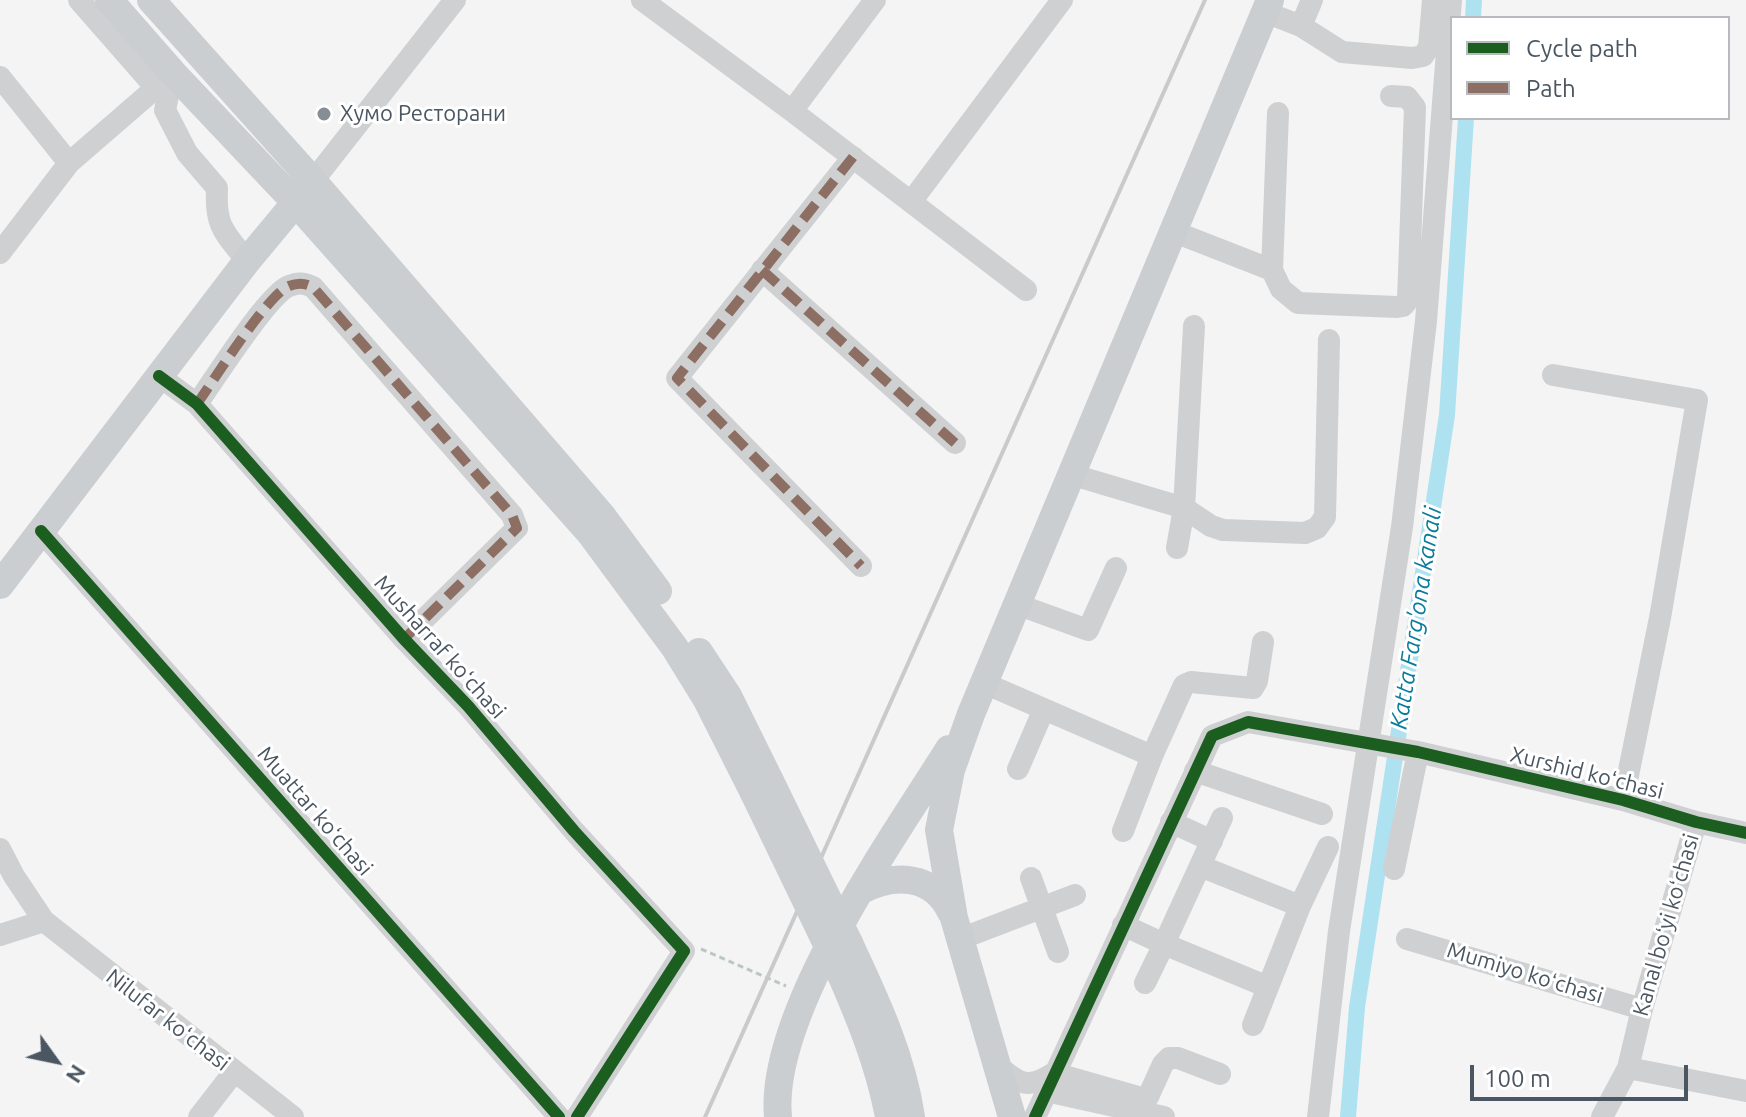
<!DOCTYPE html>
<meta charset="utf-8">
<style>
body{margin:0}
#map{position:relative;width:1746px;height:1117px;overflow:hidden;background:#f4f4f4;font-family:Ubuntu,sans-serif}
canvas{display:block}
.legend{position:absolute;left:1450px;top:16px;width:280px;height:104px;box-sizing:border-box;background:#fff;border:2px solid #b7bbc0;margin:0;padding:10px 14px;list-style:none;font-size:24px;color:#4a5661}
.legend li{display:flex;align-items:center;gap:16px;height:40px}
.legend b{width:40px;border:2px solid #b7bbc0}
.north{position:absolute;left:16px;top:1021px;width:80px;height:80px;-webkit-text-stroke:6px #fff;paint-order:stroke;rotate:123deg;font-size:22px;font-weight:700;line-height:32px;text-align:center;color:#4a5661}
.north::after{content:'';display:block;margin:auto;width:28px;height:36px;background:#4a5661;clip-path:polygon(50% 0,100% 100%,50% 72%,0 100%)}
.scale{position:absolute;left:1470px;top:1065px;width:218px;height:36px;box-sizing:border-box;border:4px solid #4a5661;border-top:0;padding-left:10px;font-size:24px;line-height:28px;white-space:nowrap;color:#4a5661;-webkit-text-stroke:6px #fff;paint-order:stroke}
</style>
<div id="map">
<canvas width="1746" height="1117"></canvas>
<ul class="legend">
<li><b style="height:10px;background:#1b5e20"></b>Cycle path</li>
<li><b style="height:10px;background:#8d6e63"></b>Path</li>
</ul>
<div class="north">N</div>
<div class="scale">100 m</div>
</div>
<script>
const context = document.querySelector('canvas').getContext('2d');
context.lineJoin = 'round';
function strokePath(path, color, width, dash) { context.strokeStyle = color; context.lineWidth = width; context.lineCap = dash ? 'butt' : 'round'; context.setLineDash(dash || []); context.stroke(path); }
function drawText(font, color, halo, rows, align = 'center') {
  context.font = font + ' Ubuntu,sans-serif'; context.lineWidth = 6; context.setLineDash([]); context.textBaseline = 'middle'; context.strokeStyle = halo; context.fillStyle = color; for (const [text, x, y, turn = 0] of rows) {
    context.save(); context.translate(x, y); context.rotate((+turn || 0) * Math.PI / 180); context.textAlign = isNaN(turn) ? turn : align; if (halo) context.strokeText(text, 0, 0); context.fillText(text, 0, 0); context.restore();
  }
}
const canal = new Path2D(`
 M1473 18 1474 0
 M1348 1117 1357 1007 1447 415 1466 118`);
const path = new Path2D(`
 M701 949 786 986`);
const minor = new Path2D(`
 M79 0 156 88
 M642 0 792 111 1026 290
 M1265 12 1301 26 1342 52 1412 58 1423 56 1429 47 1433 0
 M1301 26 1312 0
 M173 73 165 110 187 153 217 188C215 227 224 232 247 261
 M0 77 69 163
 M792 111 875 0
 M853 157 677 378 861 566
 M313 181 455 0
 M911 202 1062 0
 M1172 231 1272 270 1278 113
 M0 253 69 163 173 73
 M762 270 955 443
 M1272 270 1281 289 1298 303 1397 307 1403 306 1408 300 1415 107 1407 97 1391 96
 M1553 375 1697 400 1660 618 1623 800
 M159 376 197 404 404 639 468 706 574 831 684 951 577 1117
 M197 404C214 380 267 295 289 286 299 282 304 283 313 287L512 515 517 528 404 639
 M1070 474 1184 508 1194 326
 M41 531 559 1117
 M1177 548 1184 508 1211 526 1223 530 1305 533 1317 528 1325 517 1329 340
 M1016 604 1088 630 1116 568
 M984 683 1152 756 1123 831
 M1152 756 1184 685 1191 682 1253 688 1257 681 1263 642
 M1018 769 1044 709
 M1195 771 1322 814
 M1222 818 1164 944 1268 987 1253 1025
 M1171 822 1212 841
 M0 849 14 876 44 921 293 1117
 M1200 866 1300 906
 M1394 869 1418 752
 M1031 878 1058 952
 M1123 925 1164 944 1145 983
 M0 935 44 921
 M960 939 1075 895
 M1407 939 1642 1009
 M1268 987 1300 906 1328 847
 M997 1065C1019 1084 1028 1090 1054 1073L1142 1098 1148 1097 1163 1064 1169 1058H1178L1220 1074
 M1628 1068 1746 1091
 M1046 1091 1164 1117
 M199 1117 234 1072
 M1035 1117 1212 736 1248 722 1418 752 1623 800 1696 822 1746 833
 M1318 1117 1339 931 1402 527 1426 321 1451 0
 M1602 1117 1628 1068 1642 1009 1696 822`);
const major = new Path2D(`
 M109 0 173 73 296 203 590 533 675 648 707 700 754 793
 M151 0 313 181 603 517 658 591
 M0 585 247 261 306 190
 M699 652 728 696 770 781
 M860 891C894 873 933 874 951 912
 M849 943C875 999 902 1055 911 1117
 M836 963C858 1013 879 1063 889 1117
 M778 1117C768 1013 894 837 949 749
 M1012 1117 954 918 939 830 951 770 971 714 1270 0`);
const rail = new Path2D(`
 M705 1117 1205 0`);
const majorBridge = new Path2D(`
 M770 781 849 943
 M754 793 836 963`);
const quiet = new Path2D(`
 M853 157 677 378 861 566
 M762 270 955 443
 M197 404C214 380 267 295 289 286 299 282 304 283 313 287L512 515 517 528 404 639`);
const cycleway = new Path2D(`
 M159 376 197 404 404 639 468 706 574 831 684 951 577 1117
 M41 531 559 1117
 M1035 1117 1212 736 1248 722 1418 752 1623 800 1696 822 1746 833`);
const markers = [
 [324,114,8,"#868d94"]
];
const poiNames = [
 ["Хумо Ресторани",340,114]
];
const streetNames = [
 ["Musharraf koʻchasi",440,647,48],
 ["Xurshid koʻchasi",1587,773,14],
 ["Muattar koʻchasi",315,811,49],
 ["Kanal boʻyi koʻchasi",1666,925,-74],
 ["Mumiyo koʻchasi",1525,973,17],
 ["Nilufar koʻchasi",168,1020,38]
];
const waterNames = [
 ["Katta Farg'ona kanali",1416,618,-81]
];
strokePath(canal, '#aee2f0', 16);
strokePath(path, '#bcc7c4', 3, [6, 4]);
strokePath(minor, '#ced0d2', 22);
strokePath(major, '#caced1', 28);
strokePath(rail, '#c9cacc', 4);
strokePath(majorBridge, '#caced1', 28);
strokePath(quiet, '#8d6e63', 10, [20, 10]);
strokePath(cycleway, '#1b5e20', 12);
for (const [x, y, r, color] of markers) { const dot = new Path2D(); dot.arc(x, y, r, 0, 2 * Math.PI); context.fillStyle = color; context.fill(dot); strokePath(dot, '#fff', 3); }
drawText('22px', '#4a5661', '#fff', poiNames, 'left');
drawText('22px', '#4a5661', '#fff', streetNames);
drawText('italic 24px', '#0c7c9b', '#fff', waterNames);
</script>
